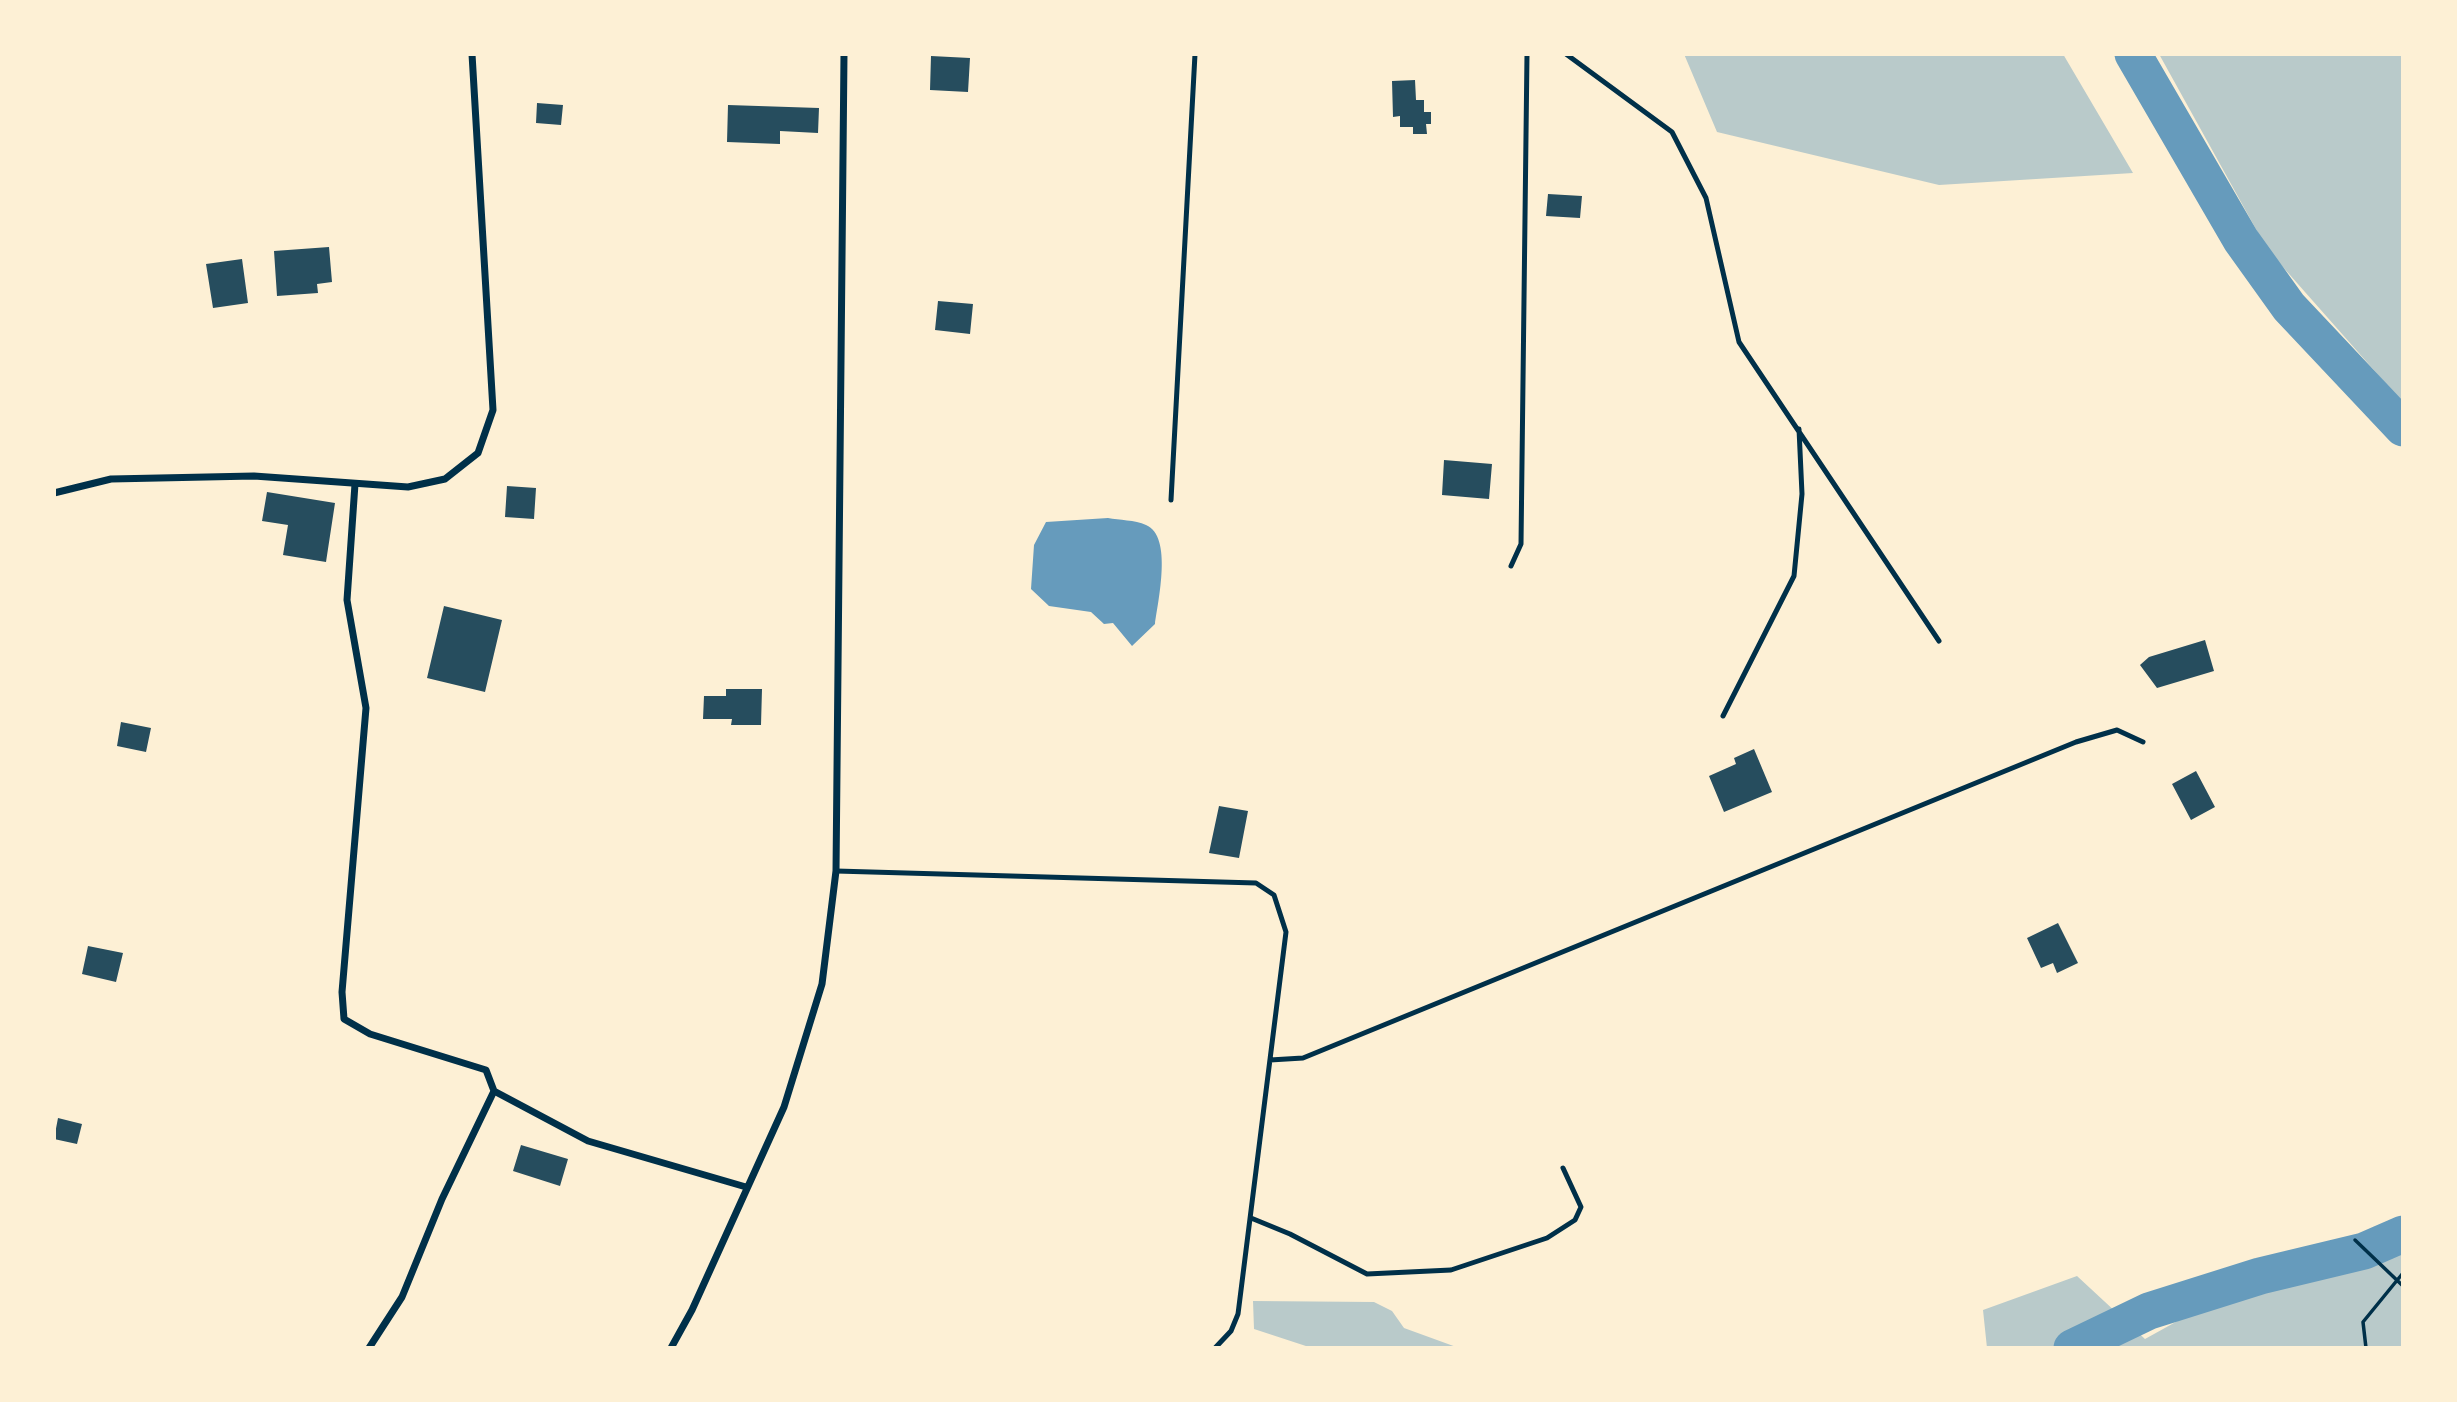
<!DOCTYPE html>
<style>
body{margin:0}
#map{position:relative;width:2457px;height:1402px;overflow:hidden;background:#fdf0d5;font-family:"Fira Sans Condensed",sans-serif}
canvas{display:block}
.frame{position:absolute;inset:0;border:56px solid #fdf0d5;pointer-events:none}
</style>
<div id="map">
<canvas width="2457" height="1402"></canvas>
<div class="frame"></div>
</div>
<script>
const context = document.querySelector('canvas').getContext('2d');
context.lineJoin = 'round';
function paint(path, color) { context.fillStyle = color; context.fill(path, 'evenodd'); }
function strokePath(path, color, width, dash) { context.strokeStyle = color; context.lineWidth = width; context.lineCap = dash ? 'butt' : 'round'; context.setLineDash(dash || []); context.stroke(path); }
const green = new Path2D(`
 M1684 54H2063L2133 173 1939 185 1717 132Z
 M2159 54H2403V403L2267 249Z
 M2403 1246V1348H1987L1983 1310 2077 1276 2145 1339 2210 1303 2391 1253Z
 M1253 1301 1374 1302 1392 1311 1404 1328 1459 1348H1312L1254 1329Z`);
const water = new Path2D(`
 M1108 518C1119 520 1135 520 1146 525 1173 536 1158 601 1155 624L1132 646 1113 623 1104 624 1091 612 1049 606 1031 589 1034 545 1046 522Z`);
const river = new Path2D(`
 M2133 54 2241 240 2289 307 2403 428
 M2072 1348 2149 1311 2260 1276 2364 1251 2403 1234`);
const building = new Path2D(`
 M931 56 970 58 968 92 930 90Z
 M1415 80 1416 100H1424V112H1431V124H1426L1427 134H1413V127H1400V116L1393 117 1392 81Z
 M537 103 563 105 561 125 536 123Z
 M728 105 819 108 818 133 780 131V144L727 142Z
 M1548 194 1582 196 1580 218 1546 216Z
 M329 247 332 282 317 284 318 293 277 296 274 251Z
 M242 259 248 303 213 308 206 264Z
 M938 301 973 304 970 334 935 330Z
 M1444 460 1492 464 1489 499 1442 495Z
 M507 486 536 488 534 519 505 517Z
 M267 492 335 503 326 562 283 555 288 525 262 521Z
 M444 606 502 620 485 692 427 678Z
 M2205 640 2214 671 2157 688 2140 665 2149 657Z
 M726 689H762L761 725H731L732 719H703L704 696H726Z
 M121 722 151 728 146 752 117 746Z
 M1754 749 1772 792 1724 812 1709 776 1736 764 1734 758Z
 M2196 771 2215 807 2191 820 2172 784Z
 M1219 806 1248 811 1239 858 1209 853Z
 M2058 923 2078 963 2057 973 2053 963 2041 968 2027 938Z
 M88 946 123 953 116 982 82 974Z
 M58 1118 82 1124 77 1144 54 1139Z
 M521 1145 568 1159 560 1186 513 1171Z`);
const path = new Path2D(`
 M2355 1240 2403 1286
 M2366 1348 2363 1322 2403 1273`);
const service = new Path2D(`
 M1566 54 1672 132 1706 198 1739 342 1939 641
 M1171 500 1195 54
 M1511 566 1521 544 1527 54
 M1723 716 1794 576 1802 494 1799 429
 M836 871 1256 883 1274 895 1286 932 1238 1314 1231 1331 1215 1348
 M1270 1060 1303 1058 2076 742 2117 730 2143 742
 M1251 1218 1290 1234 1367 1274 1451 1270 1547 1238 1575 1220 1581 1207 1563 1168`);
const minor = new Path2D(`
 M355 484 347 600 366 708 342 992 344 1019 370 1034 486 1070 494 1091 588 1141 746 1187
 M54 493 111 479 254 476 408 487 445 479 478 453 493 410 472 54
 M369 1348 402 1297 442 1199 494 1091
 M671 1348 692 1310 784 1107 822 984 836 871 844 54`);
paint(green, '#b9caca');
paint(water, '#669bbc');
strokePath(river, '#669bbc', 37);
paint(building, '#264d5e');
strokePath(path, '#003049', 3.5);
strokePath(service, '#003049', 5);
strokePath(minor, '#003049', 7);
</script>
